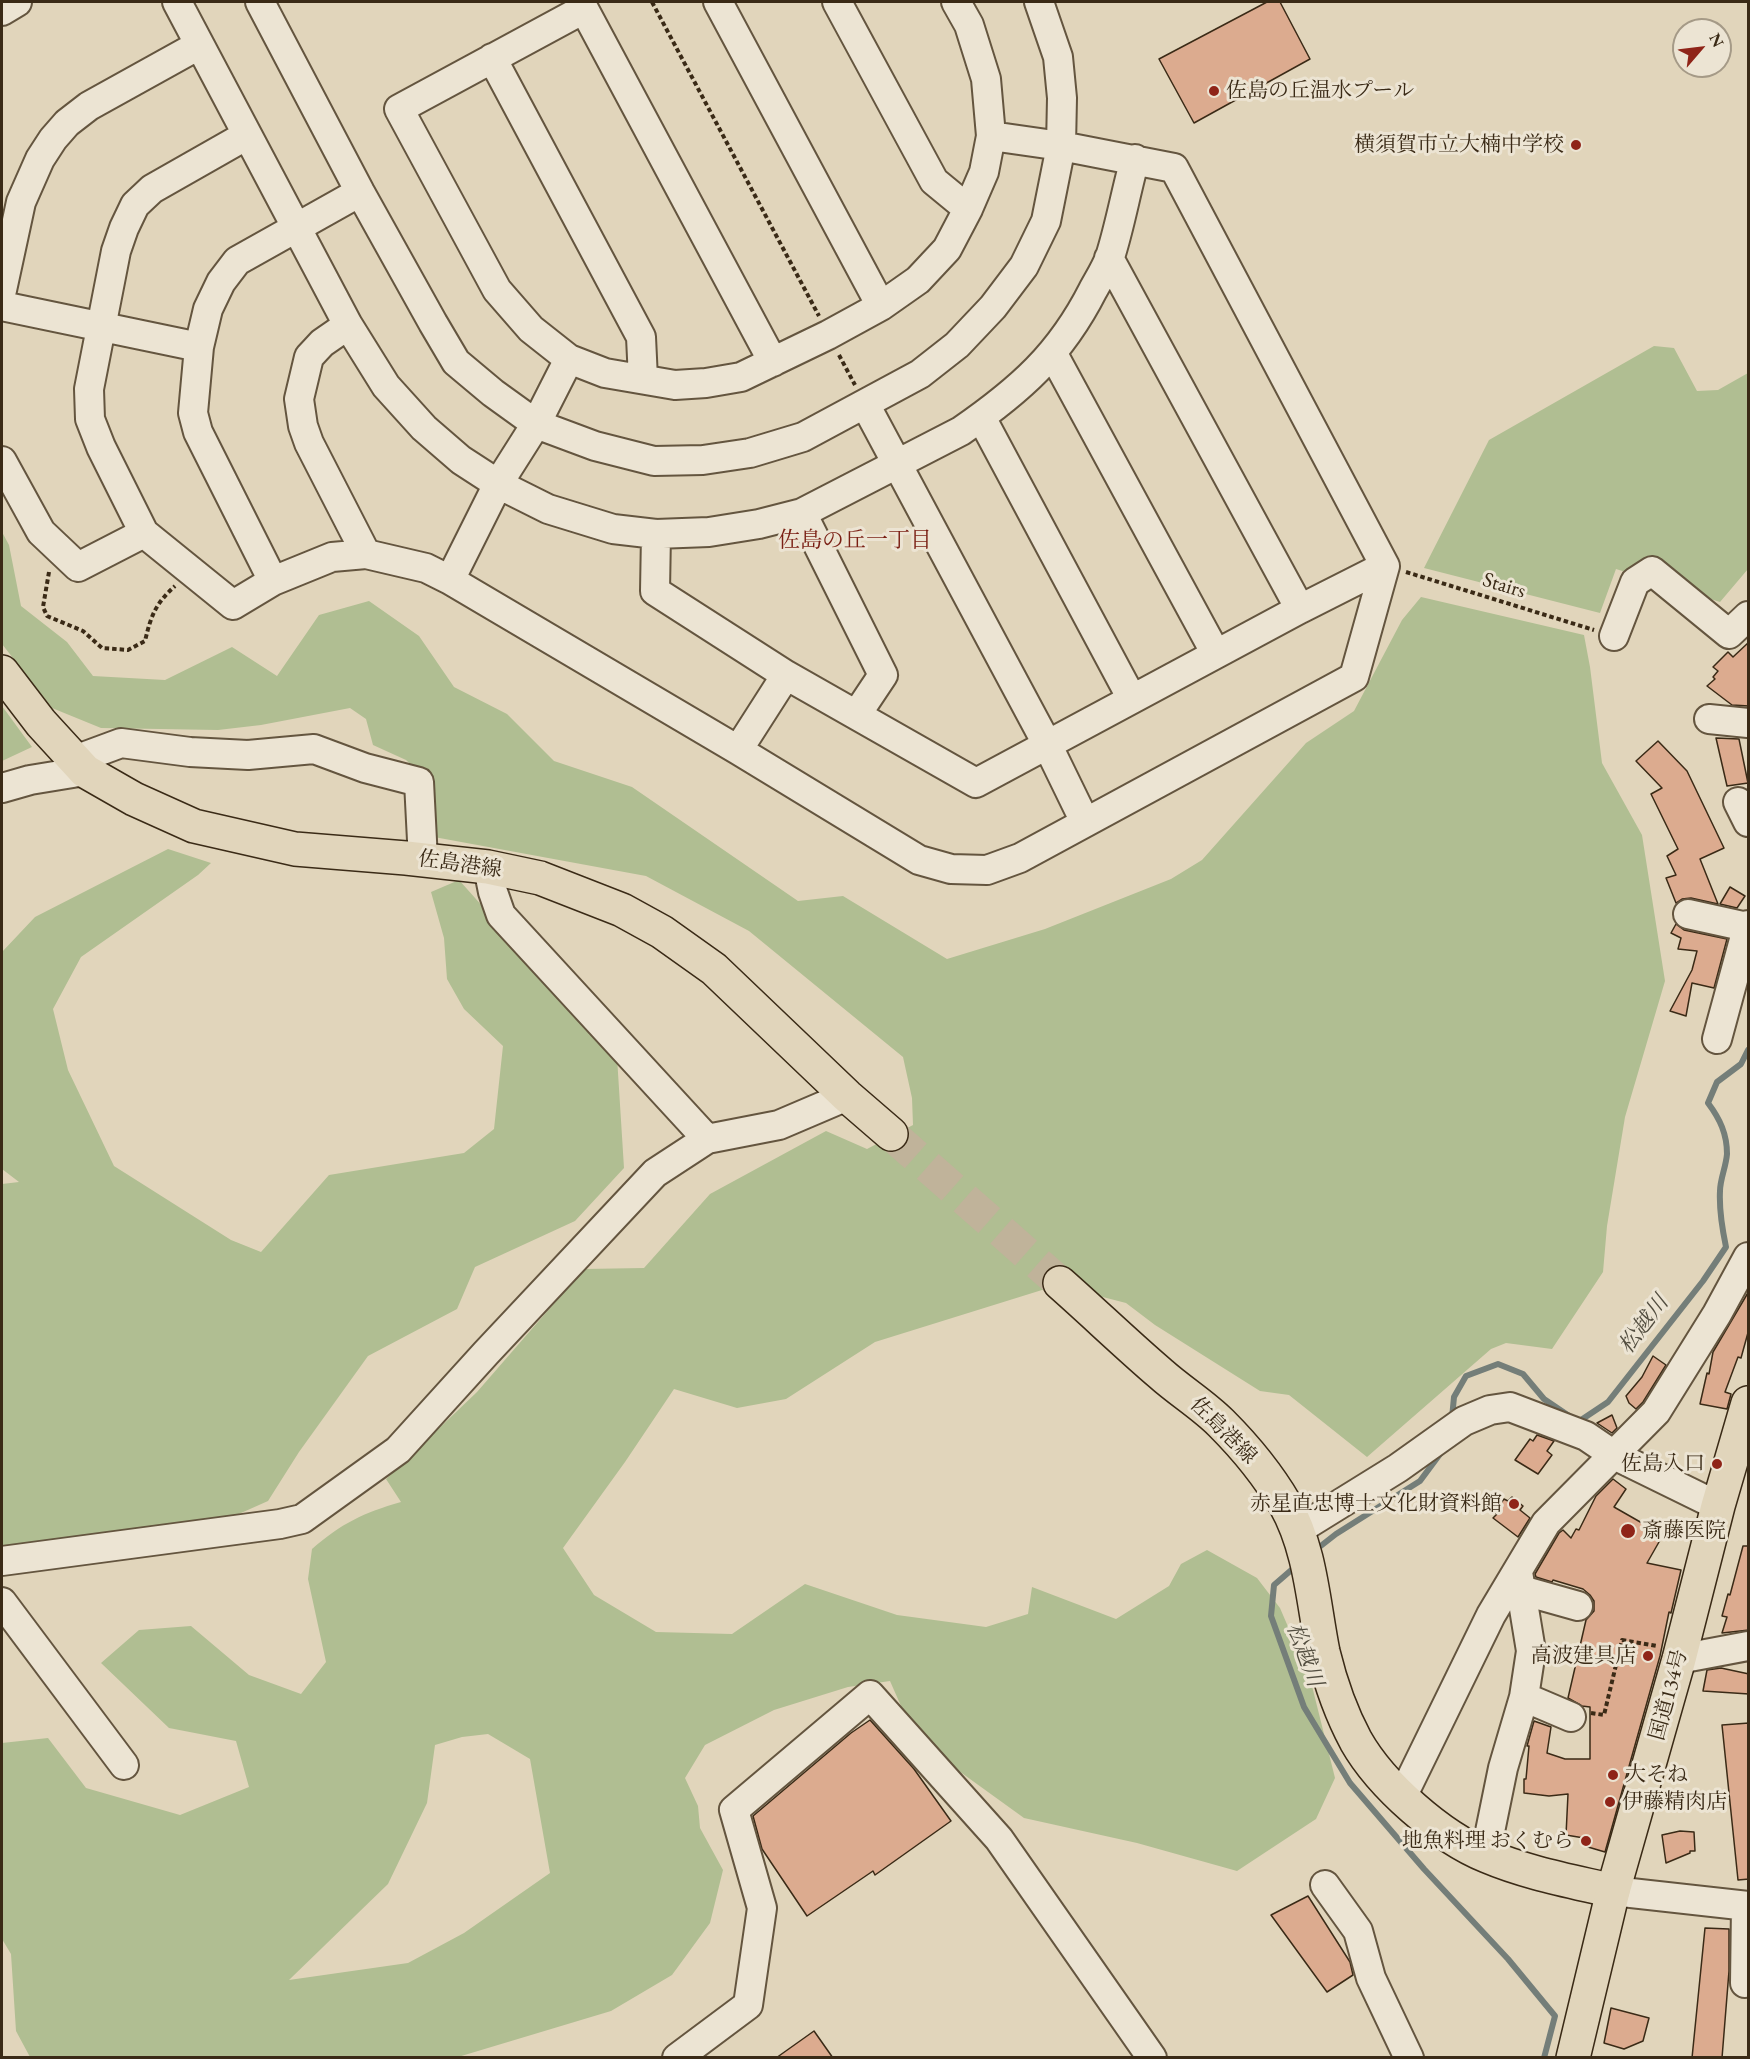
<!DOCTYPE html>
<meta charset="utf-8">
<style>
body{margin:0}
#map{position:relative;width:1750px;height:2059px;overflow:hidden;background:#e1d5bb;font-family:"EB Garamond",serif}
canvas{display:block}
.frame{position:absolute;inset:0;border:3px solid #3a2a16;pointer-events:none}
.north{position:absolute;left:1672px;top:18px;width:60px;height:60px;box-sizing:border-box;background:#ece4d3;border:2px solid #a59a87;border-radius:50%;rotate:62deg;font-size:16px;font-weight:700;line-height:24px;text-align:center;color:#3a2a16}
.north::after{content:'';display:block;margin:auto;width:21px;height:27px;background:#8f2418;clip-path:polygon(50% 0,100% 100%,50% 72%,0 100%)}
</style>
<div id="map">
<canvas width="1750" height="2059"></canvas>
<div class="frame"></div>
<div class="north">N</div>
</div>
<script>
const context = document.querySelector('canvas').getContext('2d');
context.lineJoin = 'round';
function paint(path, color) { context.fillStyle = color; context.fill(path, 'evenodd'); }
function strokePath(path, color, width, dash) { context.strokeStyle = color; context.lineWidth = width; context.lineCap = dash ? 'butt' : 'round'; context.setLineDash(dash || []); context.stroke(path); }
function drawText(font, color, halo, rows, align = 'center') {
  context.font = font + ' "EB Garamond","Noto Serif JP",serif'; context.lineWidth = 6; context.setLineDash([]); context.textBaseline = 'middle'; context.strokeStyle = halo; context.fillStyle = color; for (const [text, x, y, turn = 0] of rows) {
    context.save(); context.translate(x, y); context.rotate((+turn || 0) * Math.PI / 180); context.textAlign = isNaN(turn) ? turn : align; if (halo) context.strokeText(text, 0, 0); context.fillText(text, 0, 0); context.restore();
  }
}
const green = new Path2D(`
 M1654 346 1674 348 1697 391 1718 390 1748 373V569L1720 602 1616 569 1600 613 1424 568 1489 440Z
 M2 532 9 545 21 606 67 642 93 676 165 680 232 647 277 676 319 615 369 601 419 636 454 687 507 714 554 761 632 787 798 901 843 896 947 959 1045 929 1171 879 1202 860 1306 743 1354 711 1402 620 1421 597 1584 635 1590 667 1602 763 1642 835 1665 981 1625 1117 1607 1226 1603 1272 1552 1349 1506 1343 1491 1349 1367 1457 1289 1395 1260 1391 1155 1325 1126 1303 1068 1288 1042 1290 875 1342 786 1399 737 1408 674 1389 625 1462 563 1548 594 1595 656 1632 732 1634 805 1584 897 1615 986 1627 1028 1614 1032 1587 1116 1619 1169 1586 1181 1564 1207 1550 1257 1578 1280 1608 1310 1678 1335 1778 1316 1819 1237 1871 1137 1843 1024 1818 916 1740 890 1681 848 1687 774 1710 705 1745 685 1778 698 1806 700 1828 723 1870 710 1923 672 1975 611 2011 458 2057H30L16 2031 11 1954 2 1939V1743L48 1738 86 1788 180 1815 249 1787 236 1741 169 1728 101 1663 139 1630 191 1626 249 1675 301 1694 326 1662 308 1579 312 1549C342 1523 363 1513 401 1502L386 1479 477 1392 584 1269 644 1268 710 1194 826 1131 867 1149 913 1125 912 1098 903 1057 749 931 646 876 434 837 432 784 406 760 373 745 366 719 350 708 261 725 218 730 101 728 52 708 2 644ZM488 1734 530 1759 550 1873 464 1933 408 1963 289 1980 388 1884 427 1803 435 1745 462 1737Z
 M2 706 32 747 2 761Z
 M168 849 211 863 198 875 81 957 53 1009 68 1070 114 1166 231 1240 261 1252 329 1175 464 1153 494 1129 503 1046 464 1009 447 979 444 938 431 892 459 880 617 1057 624 1168 575 1221 475 1267 457 1309 368 1356 299 1452 268 1501 223 1521 2 1552V1184L19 1182 2 1169V952L35 917Z`);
const stream = new Path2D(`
 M1452 1418 1454 1397 1466 1376 1498 1364 1523 1374 1544 1399 1578 1422 1608 1402 1703 1281 1726 1247C1722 1228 1719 1210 1720 1191 1720 1179 1726 1167 1727 1154 1727 1134 1720 1119 1708 1103L1717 1082 1741 1064 1748 1050
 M1313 1552 1336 1534 1420 1481 1443 1450
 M1296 1566 1274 1585 1271 1616 1304 1707 1350 1783 1424 1869 1508 1959 1555 2016 1544 2058`);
const building = new Path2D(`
 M1267 2H1280L1310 59 1194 123 1159 59Z
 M1749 642V706L1732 705 1707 686 1715 679 1713 677 1718 671 1713 667 1728 652 1733 657Z
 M1716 738 1739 739 1748 783 1727 786Z
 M1658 741 1687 771 1724 848 1700 859 1718 904 1691 898 1682 899 1676 903 1666 878 1676 875 1667 856 1678 849 1651 794 1662 788 1636 761Z
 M1730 887 1745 896 1737 908 1720 904Z
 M1676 924 1684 930 1727 939 1714 988 1692 983 1686 1016 1670 1011 1692 970 1697 951 1678 949 1681 938 1671 933Z
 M1749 1291V1329L1741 1358 1738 1357 1725 1392 1731 1394 1727 1409 1700 1404 1707 1373 1709 1374 1713 1352Z
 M1653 1356 1666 1365 1643 1402 1636 1409 1629 1403 1626 1396 1642 1377Z
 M1612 1415 1617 1428 1612 1433 1597 1423Z
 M1537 1435 1554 1441 1547 1451 1552 1455 1538 1474 1515 1460 1530 1439 1533 1441Z
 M1613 1479 1626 1489 1614 1507 1663 1535 1647 1563 1681 1570 1671 1613 1669 1612 1660 1656 1605 1852 1588 1847 1590 1839 1566 1835 1568 1794 1549 1796 1524 1793V1779H1526L1529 1746H1527L1534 1721 1551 1727 1547 1753 1565 1759H1590V1707L1582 1706 1568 1698 1586 1620 1594 1611V1601L1590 1595 1583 1589 1553 1580 1552 1582 1536 1577 1535 1574 1559 1533 1563 1530 1571 1538 1576 1529 1579 1530 1596 1496Z
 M1512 1497 1523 1506 1520 1510 1530 1518 1518 1537 1493 1518 1497 1514 1494 1512 1504 1499 1508 1501Z
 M1743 1546H1749V1630L1722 1633 1727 1617 1722 1616 1728 1594 1730 1595Z
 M1721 1668 1749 1674V1694L1703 1691 1707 1670Z
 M870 1720 914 1769 951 1821 875 1875 873 1871 807 1916 762 1849 753 1816 851 1733Z
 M1749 1723V1879L1738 1880 1722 1725Z
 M1680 1831 1694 1832 1695 1851H1690V1853L1666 1863 1662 1835Z
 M1308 1896 1350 1962 1353 1975 1327 1992 1271 1915Z
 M1705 1928 1729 1929V1971L1722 2058H1692Z
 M1611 2008 1649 2018 1643 2041 1624 2049 1604 2043Z
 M814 2031 833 2058H776Z`);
const majorTunnel = new Path2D(`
 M891 1134 1060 1283`);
const path = new Path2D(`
 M652 2 819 316
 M839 355 855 385
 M49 572 43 607 47 616 83 631 102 648 128 650 145 641C151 616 155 604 175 586
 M1406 572 1594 630
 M1591 1713 1604 1715 1622 1640 1657 1646`);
const minor = new Path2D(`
 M177 2 348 325 386 386 424 428 461 460 498 484 548 509 613 529 656 534 709 532 759 524 802 513 961 431C1020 390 1060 355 1093 290 1099 279 1106 268 1110 257 1120 226 1126 191 1135 159
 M260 2 360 192 433 323 456 362 493 393 536 424 595 446 654 461 703 460 750 453 803 437 920 374 957 345 993 307 1024 266 1046 221 1061 146 1062 98 1058 57 1039 2
 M718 2 881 306
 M837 2 934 181 968 209
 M2 11 17 2
 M492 58 641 337 643 379
 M247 135 152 189 135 205 124 228 116 251 89 389 90 419 101 447 144 533 233 605 273 581 332 557 366 554 426 568 450 580 738 750 919 860 951 869 987 870 1020 858 1354 677 1385 566 1174 168 1061 146 991 136
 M1109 258 1300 609
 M2 290 21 202 40 159 53 139 67 123 89 106 199 45
 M2 306 199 347
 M348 325 322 343 309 357 299 399 303 426 309 443 366 554
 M1053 354 1216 654
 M773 362 584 9 399 109 497 290 531 329 569 359 605 373 675 385 706 383 741 377 828 335 881 306 918 280 947 249 968 209 984 172 991 136 986 79 969 25 956 2
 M865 404 1047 744 1085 822
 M981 417 1132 699
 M2 461 41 532 78 567 144 533
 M802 513 883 675 857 714
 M656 534 655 591 786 675 976 783 1300 609 1385 566
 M450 580 498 484 536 424 569 359
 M273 581 198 432 193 413 199 347 208 309 221 282 237 261 360 192
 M1614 636 1635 582 1652 571 1729 634 1748 616
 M1709 719 1748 723
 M738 750 786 675
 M75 760 121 743 190 752 248 755 314 749 365 768 419 782 423 860
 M2 788 30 780 85 771
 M1738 802 1748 822
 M488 867 493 892 501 915 707 1139
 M1688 914 1747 927
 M1717 1039 1748 925
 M1298 1530 1398 1468 1464 1421 1490 1410 1510 1407 1586 1436 1614 1455 1718 1506
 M2 1561 280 1524 302 1519 398 1450 486 1353 655 1173 707 1139 779 1125 847 1096
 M1521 1590 1578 1606
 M2 1602 124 1765
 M1679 1659 1748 1646
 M1524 1697 1571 1717
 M1402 1797 1491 1615 1546 1523 1656 1412 1717 1314 1748 1257
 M1485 1856 1503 1768 1524 1697 1531 1651 1518 1572
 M1325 1885 1358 1931 1371 1978 1409 2058
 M1613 1891 1748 1906
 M1745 1983 1746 1906
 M677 2058 748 2005 762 1908 734 1810 870 1695 999 1839 1152 2058`);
const major = new Path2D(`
 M2 672 41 723 85 771 134 799 194 826 295 849 406 858 488 867 540 878 622 910 662 932 714 969 847 1096 891 1134
 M1060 1283C1094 1313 1127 1345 1161 1374 1180 1391 1203 1405 1221 1423 1245 1447 1268 1475 1285 1504 1311 1550 1313 1602 1323 1652 1330 1681 1342 1715 1356 1741 1381 1785 1440 1837 1487 1856 1527 1873 1571 1881 1613 1891`);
const highway = new Path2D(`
 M1573 2058 1613 1891 1679 1659 1718 1506 1748 1403`);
const markers = [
 [1214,91,6,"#8f2418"],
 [1576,145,6,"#8f2418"],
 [1717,1464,6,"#8f2418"],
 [1514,1504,6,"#8f2418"],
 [1628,1531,8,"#8f2418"],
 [1648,1656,6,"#8f2418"],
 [1613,1775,6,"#8f2418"],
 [1610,1802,6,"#8f2418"],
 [1586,1841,6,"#8f2418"]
];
const poiNames = [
 ["佐島の丘温水プール",1226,91,"left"],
 ["横須賀市立大楠中学校",1564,145],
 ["佐島入口",1705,1464],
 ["赤星直忠博士文化財資料館",1502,1504],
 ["斎藤医院",1642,1531,"left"],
 ["高波建具店",1636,1656],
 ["大そね",1625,1775,"left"],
 ["伊藤精肉店",1622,1802,"left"],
 ["地魚料理 おくむら",1574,1841]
];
const streetNames = [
 ["Stairs",1504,586,17],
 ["佐島港線",460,865,8],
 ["佐島港線",1223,1431,45],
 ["国道134号",1669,1695,-75]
];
const neighbourhoodNames = [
 ["佐島の丘一丁目",855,541]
];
const waterNames = [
 ["松越川",1644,1325,-53],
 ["松越川",1304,1655,70]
];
paint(green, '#b0be92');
strokePath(stream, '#747e79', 6);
paint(building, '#dcab8f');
strokePath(building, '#3a2a16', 1.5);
strokePath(majorTunnel, '#c0b39a', 33, [33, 16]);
strokePath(minor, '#64553f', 32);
strokePath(major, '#3a2a16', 36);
strokePath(highway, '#3a2a16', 36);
strokePath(path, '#3a2a16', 4, [4.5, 3]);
strokePath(minor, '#ece4d3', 28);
strokePath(major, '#e1d5bb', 33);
strokePath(highway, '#e1d5bb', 33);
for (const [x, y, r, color] of markers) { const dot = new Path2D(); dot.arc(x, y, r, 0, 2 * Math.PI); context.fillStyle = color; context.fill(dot); strokePath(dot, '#ece4d3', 2); }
drawText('21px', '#3a2a16', '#ece4d3', poiNames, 'right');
drawText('21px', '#3a2a16', '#ece4d3', streetNames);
drawText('22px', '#7a1f14', '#ece4d3', neighbourhoodNames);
drawText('italic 22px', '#524d3f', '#ece4d3', waterNames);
</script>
